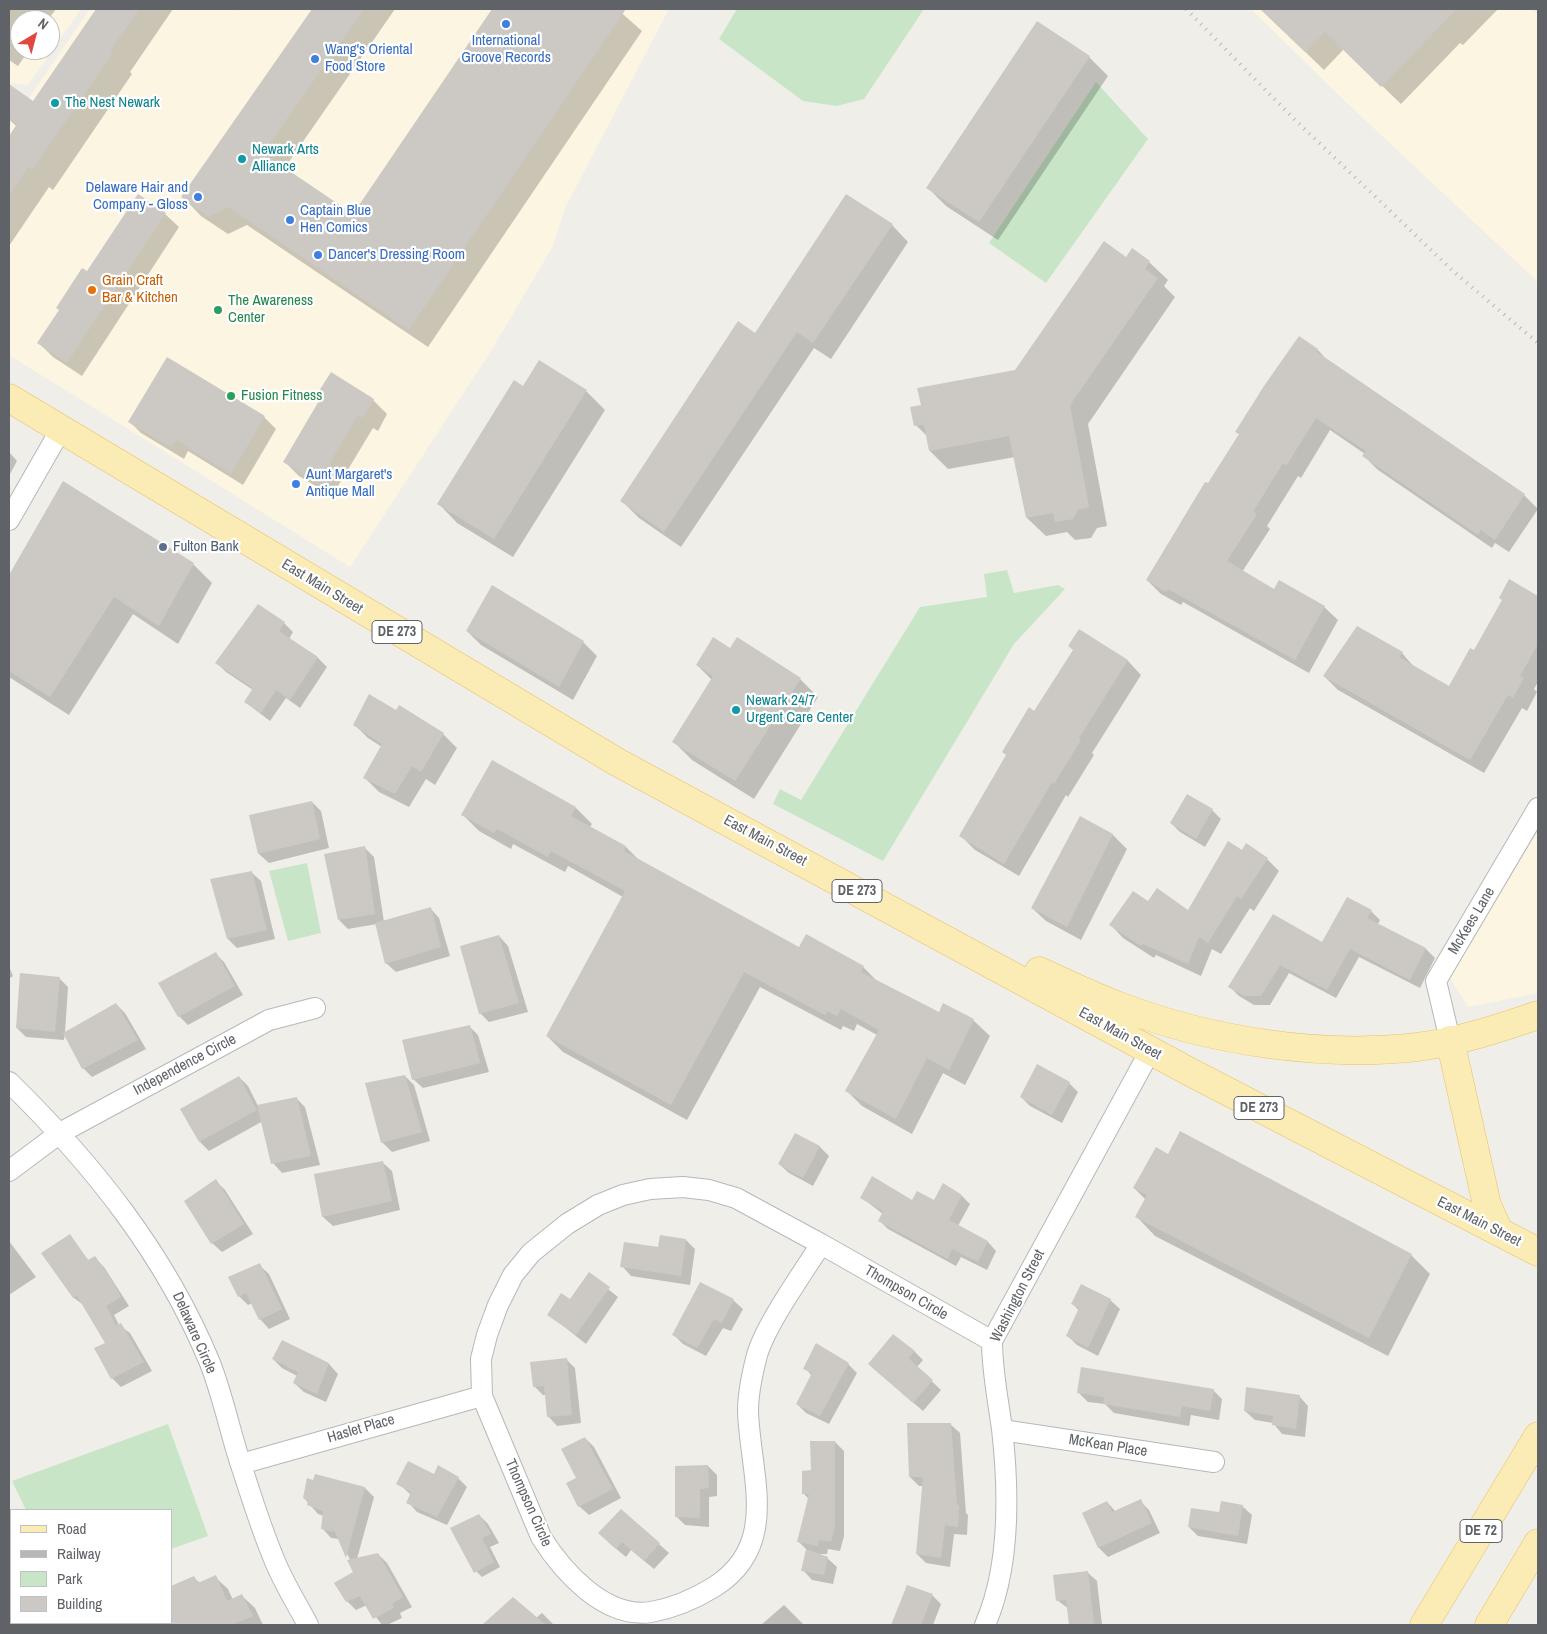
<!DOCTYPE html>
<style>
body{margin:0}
#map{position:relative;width:1547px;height:1634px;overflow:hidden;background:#f0eee8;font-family:"Archivo Narrow",sans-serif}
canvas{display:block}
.frame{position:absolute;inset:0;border:10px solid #5f6367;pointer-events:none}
.legend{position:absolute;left:10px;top:1509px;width:162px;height:115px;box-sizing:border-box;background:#fff;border:1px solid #bfc1c2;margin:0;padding:6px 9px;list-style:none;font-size:15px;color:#5f6367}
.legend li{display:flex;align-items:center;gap:10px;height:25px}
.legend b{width:25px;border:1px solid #bfc1c2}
.north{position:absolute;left:10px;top:10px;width:50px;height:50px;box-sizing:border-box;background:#fff;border:1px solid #bfc1c2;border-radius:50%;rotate:37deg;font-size:14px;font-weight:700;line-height:20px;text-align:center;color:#5f6367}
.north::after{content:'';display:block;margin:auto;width:18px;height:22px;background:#df4740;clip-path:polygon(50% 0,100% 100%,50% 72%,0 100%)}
</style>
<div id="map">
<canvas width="1547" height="1634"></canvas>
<div class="frame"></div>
<ul class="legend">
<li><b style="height:6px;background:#faecb4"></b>Road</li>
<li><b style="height:6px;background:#b6b7b7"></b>Railway</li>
<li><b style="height:14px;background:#c8e6c7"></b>Park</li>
<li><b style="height:14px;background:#ccc9c5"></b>Building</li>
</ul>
<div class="north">N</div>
</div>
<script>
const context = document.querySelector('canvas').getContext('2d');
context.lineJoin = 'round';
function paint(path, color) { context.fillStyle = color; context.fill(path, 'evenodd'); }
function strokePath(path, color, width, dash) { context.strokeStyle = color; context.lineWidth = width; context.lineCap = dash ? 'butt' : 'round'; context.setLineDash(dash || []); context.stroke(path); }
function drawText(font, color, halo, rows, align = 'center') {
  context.font = font + ' "Archivo Narrow",sans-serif'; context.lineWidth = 4.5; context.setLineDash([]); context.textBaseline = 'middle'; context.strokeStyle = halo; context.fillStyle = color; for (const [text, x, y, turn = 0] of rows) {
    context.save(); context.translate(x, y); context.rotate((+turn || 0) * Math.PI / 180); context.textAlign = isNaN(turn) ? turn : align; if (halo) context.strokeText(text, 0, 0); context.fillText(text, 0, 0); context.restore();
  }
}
const commercial = new Path2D(`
 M9 9H81L28 85 12 83 9 86ZM20 20H50V50H20Z
 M90 9H234L236 11 238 9H669L565 208 553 246 491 351 350 567 9 355V127Z
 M1251 9H1531L1538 15V282L1348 104Z
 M1538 831V993L1468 1007 1450 978Z`);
const green = new Path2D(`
 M737 9H924L864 99 837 106 803 101 719 39Z
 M1096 82 1148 139 1046 283 989 243Z
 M1007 570 1014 593 1058 585 1065 589 1014 644 883 861 773 804 780 789 801 800 920 607 987 597 984 574Z
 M307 863 321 933 288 941 269 871Z
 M168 1424 208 1536 171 1549V1510H26L12 1481Z
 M9 1523 11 1527V1623H65L66 1625H9Z`);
const shadow = new Path2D(`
 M9 9H56L48 20H20V50H29L18 66 9 60Z
 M98 9H173L130 72 132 74 53 190 49 187 9 246V138L17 127 9 119V94L13 88 34 102Z
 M314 9H395L284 169 353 215 493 9H617L642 31 428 347 247 225 228 234 201 216 183 197Z
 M1261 9H1498L1463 45 1460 43 1401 104 1344 49 1324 70Z
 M1089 57 1108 76 998 240 946 206 928 188Z
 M165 214 179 227 82 376 53 357 39 343 88 273Z
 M892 225 908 242 831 359 814 348 681 547 639 518 622 501 756 335Z
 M1127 259 1149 262 1168 280 1164 286 1175 297 1088 424 1107 526 1097 528 1091 538 1075 540 1067 532 1046 536 1027 518 1015 457 948 469 930 451 928 437 916 425 922 406 1016 371Z
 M1318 350 1329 362 1524 495 1538 509 1509 552 1495 543 1492 548 1378 470 1364 456 1365 454 1330 430 1301 478 1298 476 1267 526 1270 529 1242 572 1274 590 1324 607 1338 620 1309 673 1183 602 1181 605 1161 594 1147 580 1208 485Z
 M331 374 373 400 387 414 378 431 373 428 332 496 299 476 285 462 324 395Z
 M524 388 586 391 605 410 513 557 457 523 439 504Z
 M264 417 276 429 243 485 188 451 184 459 141 433 129 421Z
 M9 452 17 461 9 476Z
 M64 483 193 564 212 583 178 644 133 614 69 715 9 677V577Z
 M1510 580 1538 597V682L1534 689 1537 692 1527 711 1522 708 1484 773 1338 690 1324 676 1402 653 1415 668 1449 688 1474 652 1504 601Z
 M284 623 293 632 289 639 318 658 327 667 300 708 286 698 270 721 245 702 253 690 226 672 217 663Z
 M467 631 583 642 597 656 573 700 481 645Z
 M1080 631 1128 661 1141 675 1092 753 1094 755 1068 797 1066 795 1019 876 975 850 961 836 1074 650Z
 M731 650 800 679 818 697 754 799 692 760 674 742 712 680 697 665Z
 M399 707 443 734 457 748 435 785 426 779 409 807 379 792 365 778 382 747 368 738 354 724 396 712Z
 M312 802 321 811 329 848 269 863 259 854 250 816Z
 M576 808 592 824 590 827 626 847 640 861 799 949 863 967 879 983 939 1014 944 1005 973 1020 990 1036 965 1085 943 1073 912 1134 862 1106 846 1090 877 1035 857 1024 854 1031 843 1026 841 1030 760 987 687 1120 563 1052 547 1036 623 897 568 866 565 872 513 844 511 849 479 831 463 815Z
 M1212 810 1221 819 1205 847 1180 832 1171 823Z
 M1080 818 1113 835 1127 849 1081 940 1046 921 1032 908Z
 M364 847 374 857 384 922 430 908 439 918 450 956 396 972 386 963 377 924 348 929 339 920Z
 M1243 852 1267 859 1279 871 1254 911 1250 908 1221 954 1212 949 1201 976 1156 955 1154 958 1123 938 1111 925 1148 903 1189 912Z
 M251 872 261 881 275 939 237 948 228 939Z
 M1371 911 1380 920 1378 924 1426 949 1435 958 1420 988 1359 957 1336 998 1289 973 1270 1005H1254L1239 996 1230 987 1322 944Z
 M499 936 508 946 528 1012 489 1022 480 1013Z
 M215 953 224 962 243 995 188 1025 179 1016Z
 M9 966 13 976 9 979Z
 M59 978 68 987 65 1033 116 1004 125 1013 146 1049 92 1077 83 1068 65 1034 64 1040 26 1037 17 1028Z
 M469 1026 478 1035 489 1072 423 1088 413 1079Z
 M405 1076 414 1085 430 1141 392 1152 382 1142Z
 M239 1077 248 1086 258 1106 296 1098 305 1107 320 1165 282 1173 273 1163 263 1121 209 1151 200 1142Z
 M1069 1083 1078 1092 1062 1123 1030 1106 1021 1097Z
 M1181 1133 1411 1255 1430 1274 1388 1356 1155 1236 1137 1217 1146 1200 1134 1188 1168 1156Z
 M795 1134 820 1147 829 1156 813 1186 789 1173 779 1164Z
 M382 1162 392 1171 400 1210 333 1226 323 1217 316 1175Z
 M216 1181 225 1190 253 1234 222 1252 212 1243Z
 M962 1196 970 1204 958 1226 988 1242 996 1251 987 1270 961 1257 956 1266 888 1229 879 1220 883 1214 862 1198 934 1202Z
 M69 1236 89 1261 95 1258 104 1267 129 1306 114 1315 119 1325 130 1333 152 1371 121 1387 112 1378 107 1344 85 1306 74 1298 43 1253Z
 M686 1240 695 1249 690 1285 631 1276 622 1266 659 1248Z
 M9 1241 36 1277 9 1295Z
 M259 1265 269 1274 290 1319 269 1329 260 1319 252 1303 248 1305 239 1296Z
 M589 1274 618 1297 586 1344 548 1314 570 1301Z
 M733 1300 743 1309 731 1331 723 1328 706 1356 683 1344 674 1335Z
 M1110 1300 1120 1309 1098 1356 1077 1345 1068 1336 1079 1311 1073 1304Z
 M282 1341 329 1364 338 1374 326 1402 304 1392 294 1383 297 1376 282 1368 273 1359Z
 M914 1351 923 1360 917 1367 941 1390 923 1411 879 1373Z
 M566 1359 575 1368 581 1423 557 1426 548 1416 546 1395H543L534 1386Z
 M848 1364 857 1373 829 1424 806 1413 797 1404 812 1376 805 1368Z
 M1213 1390 1222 1399 1219 1420 1191 1415 1189 1426 1114 1413 1105 1404 1088 1402 1079 1393Z
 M1299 1396 1308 1406 1305 1437 1282 1434 1273 1423 1255 1420 1245 1411Z
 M950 1424 960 1433 966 1513 968 1515 967 1535 954 1534 950 1567 926 1563 917 1554 924 1486H919L910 1477Z
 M585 1438 594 1447 621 1498 589 1515 579 1506 578 1479Z
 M835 1442 844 1451V1536L840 1551 828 1549 827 1554H818L827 1558 837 1567 833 1584 812 1580 803 1570 807 1550 798 1541 809 1499 803 1493 813 1471Z
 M708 1466 717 1475V1496L709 1497V1527L685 1525 676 1516Z
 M434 1476 458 1478 467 1487 447 1525 417 1512 408 1502 411 1495 398 1483Z
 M365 1488 374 1497 357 1559 378 1554 387 1563 412 1607 400 1613 402 1618 387 1625H382L367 1605 356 1610 347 1601 354 1573 351 1561 339 1539 331 1538 322 1528 324 1516 318 1514 304 1498Z
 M1140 1501 1149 1510 1160 1533 1108 1557 1099 1548 1083 1513 1107 1502 1116 1512Z
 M1242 1506 1252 1515 1247 1544 1198 1536 1189 1527Z
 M625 1514 669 1553 654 1569 631 1550 626 1557 608 1542Z
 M479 1515 488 1524 499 1543 490 1547 500 1567 482 1577 472 1567Z
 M1087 1572 1097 1581 1102 1625H1070L1069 1609 1057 1600Z
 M215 1577 228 1589 233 1600 242 1596 255 1608 263 1625H148L147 1623H171L194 1578 200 1583Z
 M908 1586 932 1595 941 1604 933 1625H892Z
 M784 1605 804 1625H761Z
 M542 1613 554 1625H493L488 1621 536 1618Z`);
const building = new Path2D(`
 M96 9H139L110 51 113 53 32 170 28 167 9 196V136L17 124 9 118V84L33 101Z
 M312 9H364L263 153 353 214 492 9H626L409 330 228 207 209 217 181 197Z
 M1260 9H1457L1381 87 1325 32 1305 52Z
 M1037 21 1090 56 979 222 926 188Z
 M138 194 166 213 67 363 37 343 59 310 56 308 82 268 87 271Z
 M846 194 893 224 813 343 797 332 664 532 620 501 738 321 755 333Z
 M1104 241 1126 257 1132 248 1150 261 1145 269 1158 278 1070 405 1089 507 1078 510 1073 519 1055 522 1053 513 1026 518 1009 436 929 451 924 425 914 426 910 407 921 405 917 388 1015 370Z
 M1299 336 1318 349 1317 352 1525 494 1495 540 1481 530 1478 535 1362 456 1366 451 1316 418 1286 466 1283 463 1253 512 1257 514 1227 561 1274 589 1279 580 1325 606 1295 660 1168 589 1166 592 1146 580 1205 482 1208 483 1239 434 1235 432 1264 386Z
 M167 357 265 416 231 474 176 440 172 448 128 422Z
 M539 360 587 390 494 539 437 504 514 380 523 386Z
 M331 372 374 399 363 418 358 415 318 483 283 462 323 394 319 391Z
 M63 481 194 563 159 626 114 597 50 697 9 671V575Z
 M1509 579 1538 596V644L1520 676 1524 678 1513 698 1508 695 1470 760 1323 676 1357 626 1403 652 1399 657 1449 686 1470 648 1474 650 1502 600 1499 598Z
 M492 585 584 641 559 687 466 631Z
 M258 604 285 622 279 631 318 657 290 700 276 690 261 713 244 702 253 688 215 663Z
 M1079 629 1128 660 1079 738 1081 740 1054 784 1052 782 1004 864 959 836 1006 755 1002 752 1029 707 1034 711 1073 650 1068 646Z
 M713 637 730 648 737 637 801 678 735 781 672 742 713 676 696 665Z
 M369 694 396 710 399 705 444 733 421 772 412 766 395 794 363 778 382 744 353 725Z
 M492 760 576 807 571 816 626 846 624 851 799 947 806 934 864 966 861 972 939 1012 943 1003 974 1019 949 1070 927 1058 896 1119 845 1091 879 1030 841 1009 837 1016 827 1011 825 1015 744 972 671 1105 546 1036 625 891 551 851 548 857 497 829 494 833 461 815Z
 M1187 794 1213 809 1196 839 1170 823Z
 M312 801 320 839 258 854 249 815Z
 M1080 816 1113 834 1067 927 1031 908Z
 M1228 841 1242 850 1246 843 1268 858 1241 899 1237 896 1208 943 1199 937 1188 964 1143 944 1141 946 1109 925 1133 891 1148 901 1157 888 1188 910Z
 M365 846 375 914 338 920 324 854Z
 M252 871 267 930 227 939 210 879Z
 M1347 897 1372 910 1367 918 1426 948 1410 980 1350 949 1327 990 1280 965 1261 996H1244L1228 987 1273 914 1322 942Z
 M431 907 441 947 385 964 375 923Z
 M499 935 519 1003 479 1014 460 946Z
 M216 952 235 986 178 1017 158 983Z
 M20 973 60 977 55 1032 16 1028Z
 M116 1003 138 1040 82 1069 63 1033Z
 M470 1025 480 1063 412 1080 402 1040Z
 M1037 1064 1070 1082 1052 1115 1020 1097Z
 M405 1075 422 1132 381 1143 365 1083Z
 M239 1076 257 1110 199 1142 180 1109Z
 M297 1097 311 1156 271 1164 257 1105Z
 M1180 1131 1412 1254 1369 1338 1135 1217 1147 1195 1133 1188 1156 1147 1168 1154Z
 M795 1133 820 1146 803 1178 778 1164Z
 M383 1161 392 1201 322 1217 314 1174Z
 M872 1176 912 1200 917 1191 934 1200 943 1183 962 1195 949 1220 988 1241 978 1262 952 1249 948 1259 878 1221 883 1211 860 1198Z
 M216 1179 244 1224 211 1244 184 1201Z
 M70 1234 88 1260 95 1256 112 1280 121 1297 106 1306 116 1325 121 1323 144 1362 111 1379 94 1348 105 1343 77 1296 73 1298 41 1253Z
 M660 1235 686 1239 681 1276 620 1267 624 1242 658 1247Z
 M260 1263 282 1309 259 1320 246 1293 238 1297 228 1277Z
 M589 1272 610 1287 576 1335 547 1315 561 1293 570 1299Z
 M700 1282 734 1299 722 1323 714 1319 697 1348 672 1335Z
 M1081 1284 1111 1299 1088 1348 1066 1336 1079 1308 1071 1304Z
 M893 1334 915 1351 908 1358 933 1380 913 1403 868 1364Z
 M282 1340 329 1363 317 1394 293 1383 298 1372 272 1359Z
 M816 1343 849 1363 820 1416 796 1404 812 1373 803 1369Z
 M567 1358 572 1415 547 1417 544 1386 533 1387 530 1362Z
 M1081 1367 1214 1389 1210 1411 1182 1406 1180 1417 1103 1404 1104 1397 1077 1393Z
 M1246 1387 1300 1395 1296 1429 1272 1425 1273 1416 1244 1411Z
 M907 1423H951L957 1505H959L958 1527 945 1525 941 1558 916 1554 923 1477H909Z
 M585 1437 613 1489 578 1507 566 1483 576 1478 561 1449Z
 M810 1441H835V1526L831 1542 819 1540 818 1546 797 1542 809 1494H802V1471L811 1470Z
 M408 1461 434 1474 438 1465 459 1477 437 1517 406 1503 411 1492 396 1484Z
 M708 1465 709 1488 700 1489V1518L675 1517V1466Z
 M315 1474 365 1487 346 1558 335 1532 321 1529 323 1511 307 1505 308 1500 303 1498 307 1478 313 1480Z
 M1141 1499 1152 1523 1098 1548 1082 1513 1107 1501 1112 1512Z
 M1221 1501 1243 1505 1238 1536 1188 1527 1191 1508 1219 1512Z
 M621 1509 660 1543 644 1561 622 1542 616 1549 598 1533Z
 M479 1514 491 1534 482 1538 494 1562 474 1573 450 1528Z
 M806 1549 828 1557 824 1575 801 1571Z
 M378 1553 403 1597 392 1604 394 1608 373 1619 360 1596 346 1602 334 1583 353 1572 347 1560Z
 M1088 1571 1094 1625H1069L1066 1600 1056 1601 1053 1575Z
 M216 1575 227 1601 242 1594 253 1616 231 1625H171V1586L194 1576 198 1583Z
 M907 1585 933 1594 921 1625H891Z
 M513 1597 546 1625H482Z`);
const minor = new Path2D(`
 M9 520 61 429
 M1450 1040 1436 981 1538 808
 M9 1082C93 1164 165 1254 210 1363 223 1396 230 1432 241 1465 251 1495 260 1525 272 1554 281 1579 296 1602 308 1625
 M9 1171 60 1133 269 1020 315 1008
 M821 1244 736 1198 709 1190 683 1187 650 1189 623 1195 598 1205 567 1224 531 1253 513 1275 498 1305 487 1335 481 1359 482 1396 541 1537C563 1572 605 1619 651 1612 674 1608 693 1600 714 1587 781 1545 750 1475 748 1411 748 1394 752 1375 756 1359 763 1328 803 1273 821 1244L992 1341
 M1002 1430 1214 1462
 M241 1464 482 1396
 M985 1625C1011 1566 1009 1491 1002 1429 998 1399 992 1371 992 1341L1150 1051`);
const primary = new Path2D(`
 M9 398 617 762 1190 1072 1538 1252
 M1039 971C1066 983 1092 996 1119 1006 1210 1041 1321 1058 1417 1047 1458 1042 1500 1028 1538 1015
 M1450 1040 1487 1205 1499 1232
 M1424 1625 1538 1436
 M1489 1625 1538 1543`);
const rail = new Path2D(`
 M1186 9 1292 117 1454 272 1538 343`);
const markers = [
 [506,24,5,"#3f7fe0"],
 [315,59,5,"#3f7fe0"],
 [55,103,5,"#0f9aa8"],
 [242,159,5,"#0f9aa8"],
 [198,197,5,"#3f7fe0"],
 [290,220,5,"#3f7fe0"],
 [318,255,5,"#3f7fe0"],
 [92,290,5,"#e8710a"],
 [218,310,5,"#2e9e5b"],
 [231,396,5,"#2e9e5b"],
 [296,484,5,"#3f7fe0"],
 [163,547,5,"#5c6f8a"],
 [736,710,5,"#0f9aa8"]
];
const shields = [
 [397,632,50],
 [857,891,50],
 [1259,1108,50],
 [1481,1531,42]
];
const shieldNames = [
 ["DE 273",397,632],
 ["DE 273",857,891],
 ["DE 273",1259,1108],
 ["DE 72",1481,1531]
];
const shopNames = [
 ["International",506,41,"center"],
 ["Groove Records",506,58,"center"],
 ["Wang's Oriental",325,50],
 ["Food Store",325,67],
 ["Delaware Hair and",188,188,"right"],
 ["Company - Gloss",188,205,"right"],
 ["Captain Blue",300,211],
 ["Hen Comics",300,228],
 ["Dancer's Dressing Room",328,255],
 ["Aunt Margaret's",306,475],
 ["Antique Mall",306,492]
];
const cultureNames = [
 ["The Nest Newark",65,103],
 ["Newark Arts",252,150],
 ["Alliance",252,167],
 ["Newark 24/7",746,701],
 ["Urgent Care Center",746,718]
];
const foodNames = [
 ["Grain Craft",102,281],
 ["Bar & Kitchen",102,298]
];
const leisureNames = [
 ["The Awareness",228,301],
 ["Center",228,318],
 ["Fusion Fitness",241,396]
];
const serviceNames = [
 ["Fulton Bank",173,547]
];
const streetNames = [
 ["East Main Street",322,587,31],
 ["East Main Street",765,841,28],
 ["McKees Lane",1472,921,-59],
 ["East Main Street",1120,1034,29],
 ["Independence Circle",185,1065,-28],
 ["East Main Street",1479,1222,27],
 ["Thompson Circle",906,1293,30],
 ["Washington Street",1018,1296,-63],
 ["Delaware Circle",194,1333,66],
 ["Haslet Place",361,1429,-16],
 ["McKean Place",1108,1446,9],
 ["Thompson Circle",528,1503,66]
];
paint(commercial, '#fcf5e2');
paint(green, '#c8e6c7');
paint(shadow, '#0003');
paint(building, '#ccc9c5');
strokePath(minor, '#b5b8bb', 22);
strokePath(primary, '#e9c169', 29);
strokePath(minor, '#fff', 20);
strokePath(primary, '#faecb4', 28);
strokePath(rail, '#b6b7b7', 4, [1, 6]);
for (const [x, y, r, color] of markers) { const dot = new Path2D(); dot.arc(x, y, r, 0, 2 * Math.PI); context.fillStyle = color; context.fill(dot); strokePath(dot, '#fff', 2); }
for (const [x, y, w] of shields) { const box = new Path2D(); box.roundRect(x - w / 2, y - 11.5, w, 23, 4); context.fillStyle = '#fff'; context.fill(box); strokePath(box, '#5f6367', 1); }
drawText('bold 14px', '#5f6367', null, shieldNames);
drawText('15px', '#366cbe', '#fff', shopNames, 'left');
drawText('15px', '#0d838f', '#fff', cultureNames, 'left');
drawText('15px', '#c56008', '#fff', foodNames, 'left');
drawText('15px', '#27864d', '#fff', leisureNames, 'left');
drawText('15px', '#4e5e75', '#fff', serviceNames, 'left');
drawText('15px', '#5f6367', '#fff', streetNames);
</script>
